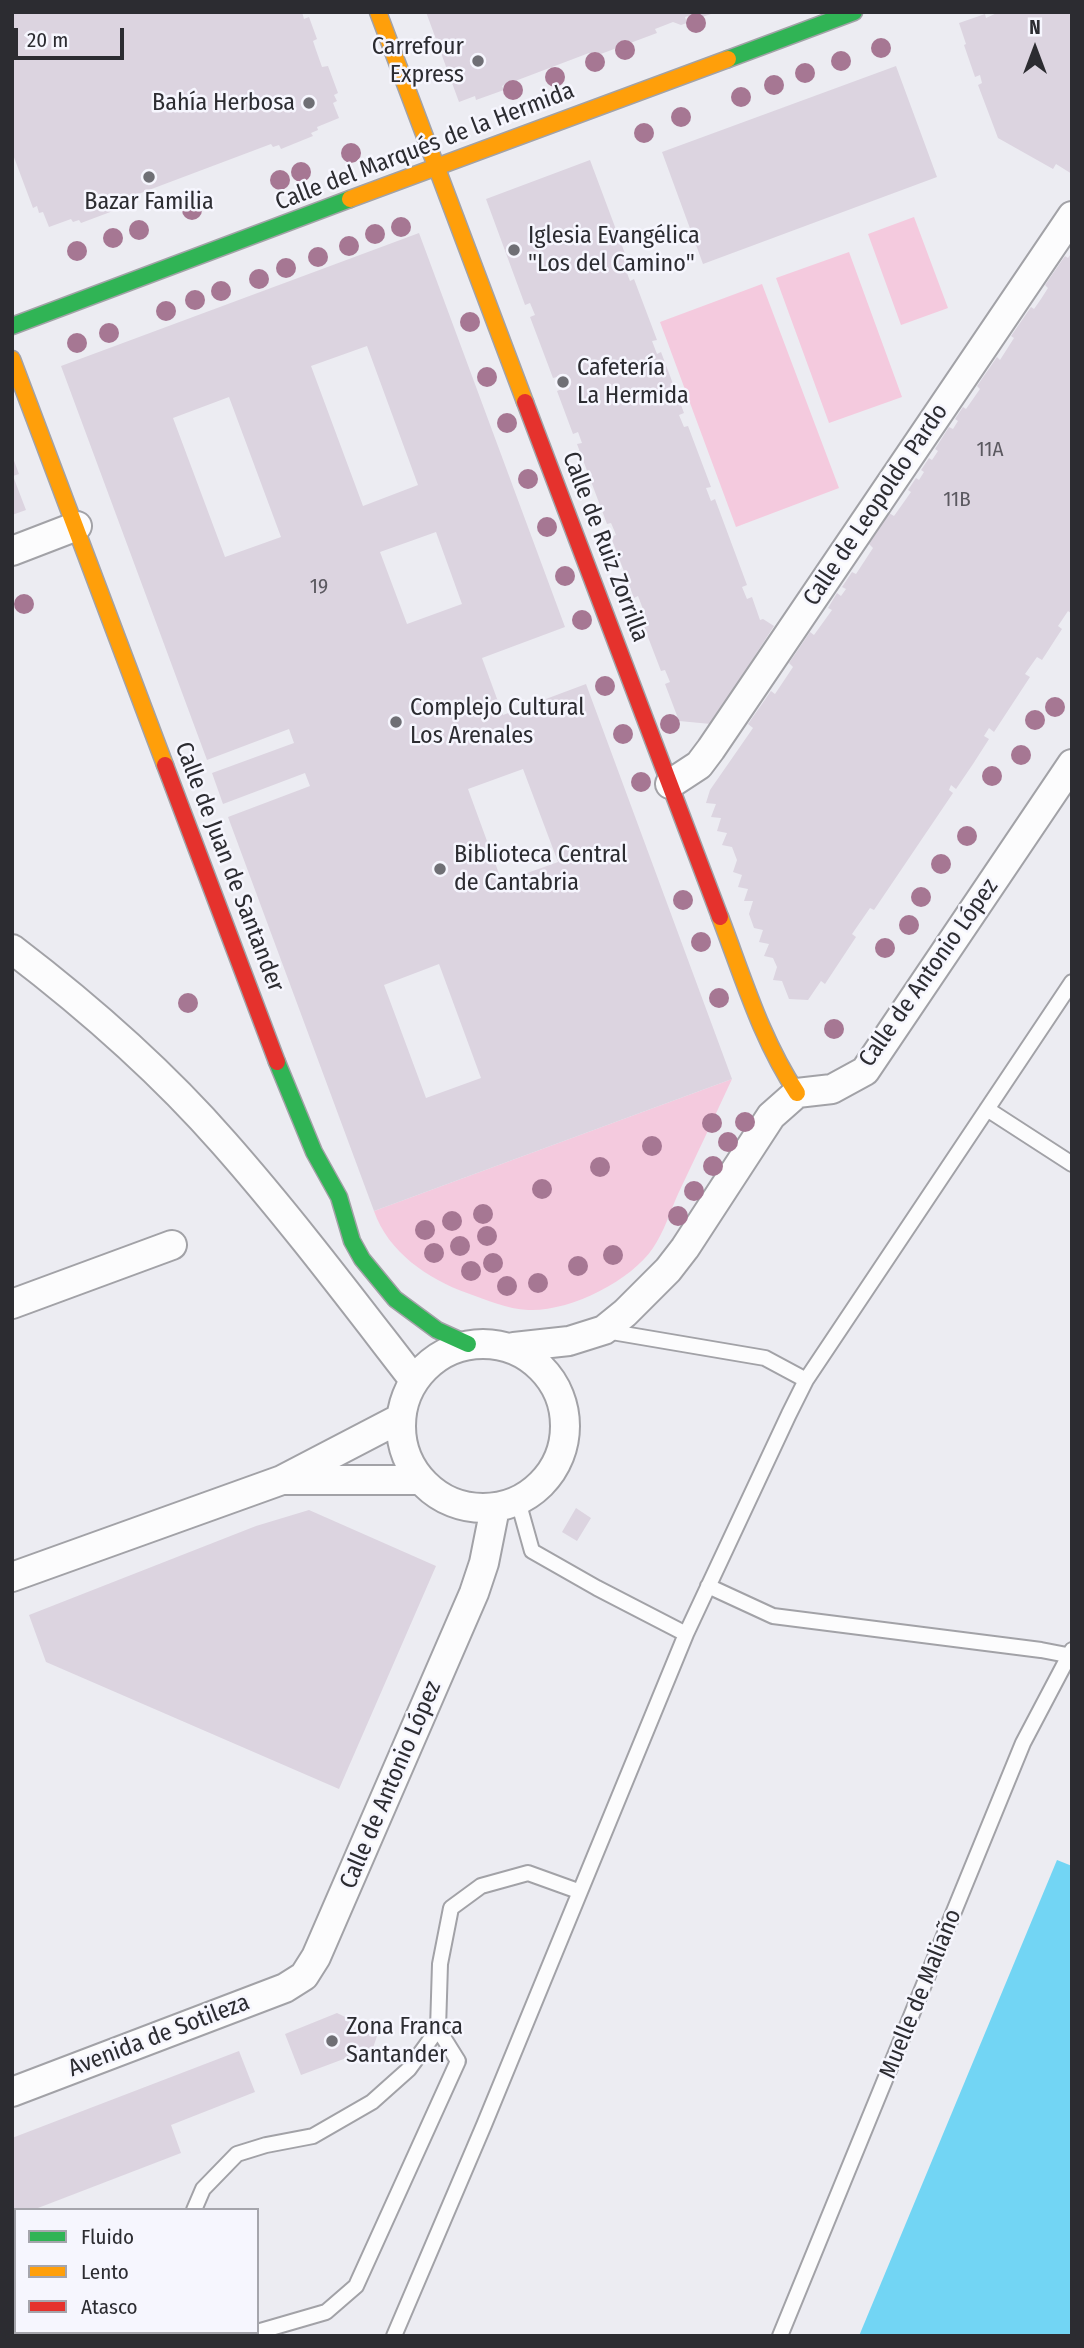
<!DOCTYPE html>
<meta charset="utf-8">
<style>
body{margin:0}
#map{position:relative;width:1084px;height:2348px;overflow:hidden;background:#ececf2;font-family:"Fira Sans Condensed",sans-serif}
canvas{display:block}
.frame{position:absolute;inset:0;border:14px solid #2c2c31;pointer-events:none}
.legend{position:absolute;left:14px;top:2208px;width:245px;height:126px;box-sizing:border-box;background:#f6f6fe;border:2px solid #a5a5ac;margin:0;padding:9px 12px;list-style:none;font-size:21px;color:#2c2c31}
.legend li{display:flex;align-items:center;gap:14px;height:35px}
.legend b{width:35px;border:2px solid #a5a5ac}
.north{position:absolute;left:1000px;top:14px;width:70px;height:70px;-webkit-text-stroke:5px #f6f6fe;paint-order:stroke;rotate:0deg;font-size:19px;font-weight:700;line-height:28px;text-align:center;color:#2c2c31}
.north::after{content:'';display:block;margin:auto;width:24px;height:32px;background:#2c2c31;clip-path:polygon(50% 0,100% 100%,50% 72%,0 100%)}
.scale{position:absolute;left:14px;top:28px;width:110px;height:32px;box-sizing:border-box;border:4px solid #2c2c31;border-top:0;padding-left:9px;font-size:21px;line-height:24px;white-space:nowrap;color:#2c2c31;-webkit-text-stroke:5px #f6f6fe;paint-order:stroke}
</style>
<div id="map">
<canvas width="1084" height="2348"></canvas>
<div class="frame"></div>
<ul class="legend">
<li><b style="height:9px;background:#30b455"></b>Fluido</li>
<li><b style="height:9px;background:#ff9f0a"></b>Lento</li>
<li><b style="height:9px;background:#e5322d"></b>Atasco</li>
</ul>
<div class="north">N</div>
<div class="scale">20 m</div>
</div>
<script>
const context = document.querySelector('canvas').getContext('2d');
context.lineJoin = 'round';
function paint(path, color) { context.fillStyle = color; context.fill(path, 'evenodd'); }
function strokePath(path, color, width, dash) { context.strokeStyle = color; context.lineWidth = width; context.lineCap = dash ? 'butt' : 'round'; context.setLineDash(dash || []); context.stroke(path); }
function drawText(font, color, halo, rows, align = 'center') {
  context.font = font + ' "Fira Sans Condensed",sans-serif'; context.lineWidth = 5; context.setLineDash([]); context.textBaseline = 'middle'; context.strokeStyle = halo; context.fillStyle = color; for (const [text, x, y, turn = 0] of rows) {
    context.save(); context.translate(x, y); context.rotate((+turn || 0) * Math.PI / 180); context.textAlign = isNaN(turn) ? turn : align; if (halo) context.strokeText(text, 0, 0); context.fillText(text, 0, 0); context.restore();
  }
}
const green = new Path2D(`
 M914 217 948 308 901 325 868 234Z
 M849 252 902 397 829 423 776 278Z
 M762 284 839 488 736 527 660 322Z
 M732 1079C714 1118 696 1156 678 1194 670 1212 664 1232 653 1248 631 1281 569 1312 528 1310 507 1309 487 1300 467 1293 428 1279 388 1252 374 1211Z`);
const water = new Path2D(`
 M1057 1860 1072 1866V2336H859Z`);
const building = new Path2D(`
 M12 12H302L304 19 309 17 317 39 313 41 316 50 322 67 328 66 338 93 334 95 337 101 333 103 339 118 317 127 318 130 311 133 313 136 281 149 279 145 273 147 271 144 117 202 118 205 111 208 113 211 81 223 79 220 73 222 71 219 49 227 43 212 39 213 37 206 33 208 12 152Z
 M426 12H714V13L702 17 695 14 685 17 687 23 681 25 673 22 655 29 657 33 590 58 589 53 502 86 504 90 476 100 475 96 459 102Z
 M999 12H1072V174L1056 164 1053 169 998 138 978 85 982 83 980 75 975 77 964 45 966 44 959 23 985 14 986 18Z
 M896 66 937 177 703 264 662 152Z
 M590 160 630 267 625 268 630 281 634 279 657 340 652 341 657 354 661 352 684 413 679 415 684 427 688 426 711 487 706 488 711 501 715 499 747 585 742 587 747 599 752 597 760 620 763 619 774 626 711 724 679 721 665 684 670 682 665 670 661 671 638 611 643 609 638 596 634 598 611 537 616 535 614 530 611 523 607 524 577 444 582 443 578 432 573 434 557 391 562 389 557 377 553 378 530 317 535 315 530 303 525 305 486 199Z
 M419 233 565 627 482 658 503 715 586 684 732 1079 374 1211 228 817 310 786 305 773 223 804 212 773 294 743 289 729 207 760 61 366ZM367 346 418 485 363 506 311 366ZM229 397 281 537 225 557 173 418ZM436 532 462 604 407 624 380 552ZM523 769 558 862 502 882 468 789ZM439 964 481 1078 426 1098 384 985Z
 M1072 252V614L1068 611 1058 626 1062 629 1042 660 1037 657 1025 674 1030 677 994 732 989 728 984 736 989 739 973 764 956 789 951 785 949 790 953 793 874 910 870 908 852 934 856 937 825 984 821 981 808 1000 789 999 782 981 773 980 777 967 773 958 764 956 769 944 759 942 763 930 754 928 749 914 753 901H744L748 889 738 887 742 875 733 872 737 860 732 847 722 845 727 833 717 831 721 818 711 817 716 804 706 803 710 790 753 728 748 724 771 691 775 694 793 667 789 663 810 632 814 635 832 610 828 608 837 593 841 596 846 589 842 587 852 572 856 574 873 548 869 544 889 513 894 516 911 492 908 490 916 478 919 480 924 472 921 470 929 458 932 460 938 451 935 449 949 427 953 429 958 421 955 419 963 407 966 409 980 389 977 386 997 357 1000 360 1014 338 1011 336 1031 307 1034 309 1041 299 1048 288 1045 285 1065 256 1068 258Z
 M13 458 19 474 13 476 26 510 12 515Z
 M576 1508 591 1518 577 1541 562 1532Z
 M309 1510 436 1566 339 1789 46 1662 29 1615 256 1526Z
 M337 2013 378 2033 373 2048 301 2075 285 2034Z
 M239 2051 255 2092 171 2125 181 2153 38 2208 39 2210H16V2327L12 2329V2138Z`);
const lane = new Path2D(`
 M987 1109 1072 1164
 M606 1331 765 1358 806 1380
 M518 1501 532 1551 597 1588 686 1634
 M708 1586 773 1616 1041 1650 1072 1656
 M194 2210 203 2189 237 2154 266 2145 313 2136 372 2102 409 2069 438 2029 440 1964 451 1908 481 1886 528 1873 578 1891
 M257 2332 326 2312 356 2286 458 2061 438 2029
 M84 2336 95 2332
 M139 2336 140 2332
 M394 2336 484 2125 686 1634 789 1414 806 1380 1072 982
 M780 2336 1023 1743 1072 1650`);
const street = new Path2D(`
 M12 551 77 526
 M670 784 699 765 711 749 1072 216
 M12 949C88 1007 161 1071 224 1143 291 1219 352 1300 414 1380
 M12 1304 172 1245
 M401 1426a82 82 0 1 1 164 0a82 82 0 1 1-164 0Z
 M514 1347 569 1341 604 1330 625 1313 668 1270 685 1248 771 1116 797 1093 832 1089 865 1071 1072 764
 M285 1480H421
 M12 1577 282 1480 401 1418
 M12 2092 285 1988 304 1976 316 1957 474 1593 484 1563 495 1508`);
const fast = new Path2D(`
 M728 59 854 12
 M12 326 350 199
 M277 1062 314 1152 339 1197 352 1241 362 1259 395 1299 437 1330 468 1344`);
const slow = new Path2D(`
 M378 12 525 402
 M350 199 728 59
 M12 359 165 765
 M720 917C743 977 761 1039 797 1093`);
const jam = new Path2D(`
 M525 402 720 917
 M165 765 277 1062`);
const trees = [
 [696,23],
 [881,48],
 [625,50],
 [841,61],
 [595,62],
 [805,73],
 [555,77],
 [774,85],
 [513,90],
 [741,97],
 [681,117],
 [644,133],
 [351,153],
 [301,172],
 [280,180],
 [192,210],
 [401,227],
 [139,230],
 [375,234],
 [113,238],
 [349,246],
 [77,251],
 [318,257],
 [286,268],
 [259,279],
 [221,291],
 [195,300],
 [166,311],
 [470,322],
 [109,333],
 [77,343],
 [487,377],
 [507,423],
 [528,479],
 [547,527],
 [565,576],
 [24,604],
 [582,620],
 [605,686],
 [1055,707],
 [1035,720],
 [670,724],
 [623,734],
 [1021,755],
 [992,776],
 [641,782],
 [967,836],
 [941,864],
 [921,897],
 [683,900],
 [909,925],
 [701,942],
 [885,948],
 [719,998],
 [188,1003],
 [834,1029],
 [745,1122],
 [712,1123],
 [728,1142],
 [652,1146],
 [713,1166],
 [600,1167],
 [542,1189],
 [694,1191],
 [483,1214],
 [678,1216],
 [452,1221],
 [425,1230],
 [487,1236],
 [460,1246],
 [434,1253],
 [613,1255],
 [493,1263],
 [578,1266],
 [471,1271],
 [538,1283],
 [507,1286]
];
const markers = [
 [478,61,7,"#6f6f75"],
 [309,103,7,"#6f6f75"],
 [149,177,7,"#6f6f75"],
 [514,250,7,"#6f6f75"],
 [563,382,7,"#6f6f75"],
 [396,722,7,"#6f6f75"],
 [440,869,7,"#6f6f75"],
 [332,2041,7,"#6f6f75"]
];
const numberNames = [
 ["11A",990,450],
 ["11B",957,500],
 ["19",319,587]
];
const poiNames = [
 ["Carrefour",464,47,"right"],
 ["Express",464,75,"right"],
 ["Bahía Herbosa",295,103,"right"],
 ["Bazar Familia",149,202,"center"],
 ["Iglesia Evangélica",528,236],
 ["\"Los del Camino\"",528,264],
 ["Cafetería",577,368],
 ["La Hermida",577,396],
 ["Complejo Cultural",410,708],
 ["Los Arenales",410,736],
 ["Biblioteca Central",454,855],
 ["de Cantabria",454,883],
 ["Zona Franca",346,2027],
 ["Santander",346,2055]
];
const streetNames = [
 ["Calle del Marqués de la Hermida",425,147,-21],
 ["Calle de Leopoldo Pardo",876,505,-56],
 ["Calle de Ruiz Zorrilla",605,547,69],
 ["Calle de Juan de Santander",229,867,69],
 ["Calle de Antonio López",929,973,-55],
 ["Calle de Antonio López",391,1785,-67],
 ["Muelle de Maliaño",921,1994,-68],
 ["Avenida de Sotileza",159,2036,-21]
];
paint(green, '#f4cade');
paint(water, '#72d5f4');
paint(building, '#dcd4e0');
strokePath(lane, '#a2a2a7', 18);
strokePath(street, '#a2a2a7', 32);
strokePath(fast, '#a2a2a7', 19);
strokePath(slow, '#a2a2a7', 19);
strokePath(jam, '#a2a2a7', 19);
strokePath(lane, '#fcfcfd', 14);
strokePath(street, '#fcfcfd', 28);
strokePath(fast, '#30b455', 16);
strokePath(slow, '#ff9f0a', 16);
strokePath(jam, '#e5322d', 16);
context.fillStyle = '#a67793';
for (const [x, y] of trees) { context.beginPath(); context.arc(x, y, 10, 0, 2 * Math.PI); context.fill(); }
for (const [x, y, r, color] of markers) { const dot = new Path2D(); dot.arc(x, y, r, 0, 2 * Math.PI); context.fillStyle = color; context.fill(dot); strokePath(dot, '#f6f6fe', 2.5); }
drawText('21px', '#5b5960', null, numberNames);
drawText('24px', '#2c2c31', '#f6f6fe', poiNames, 'left');
drawText('24px', '#2c2c31', '#f6f6fe', streetNames);
</script>
